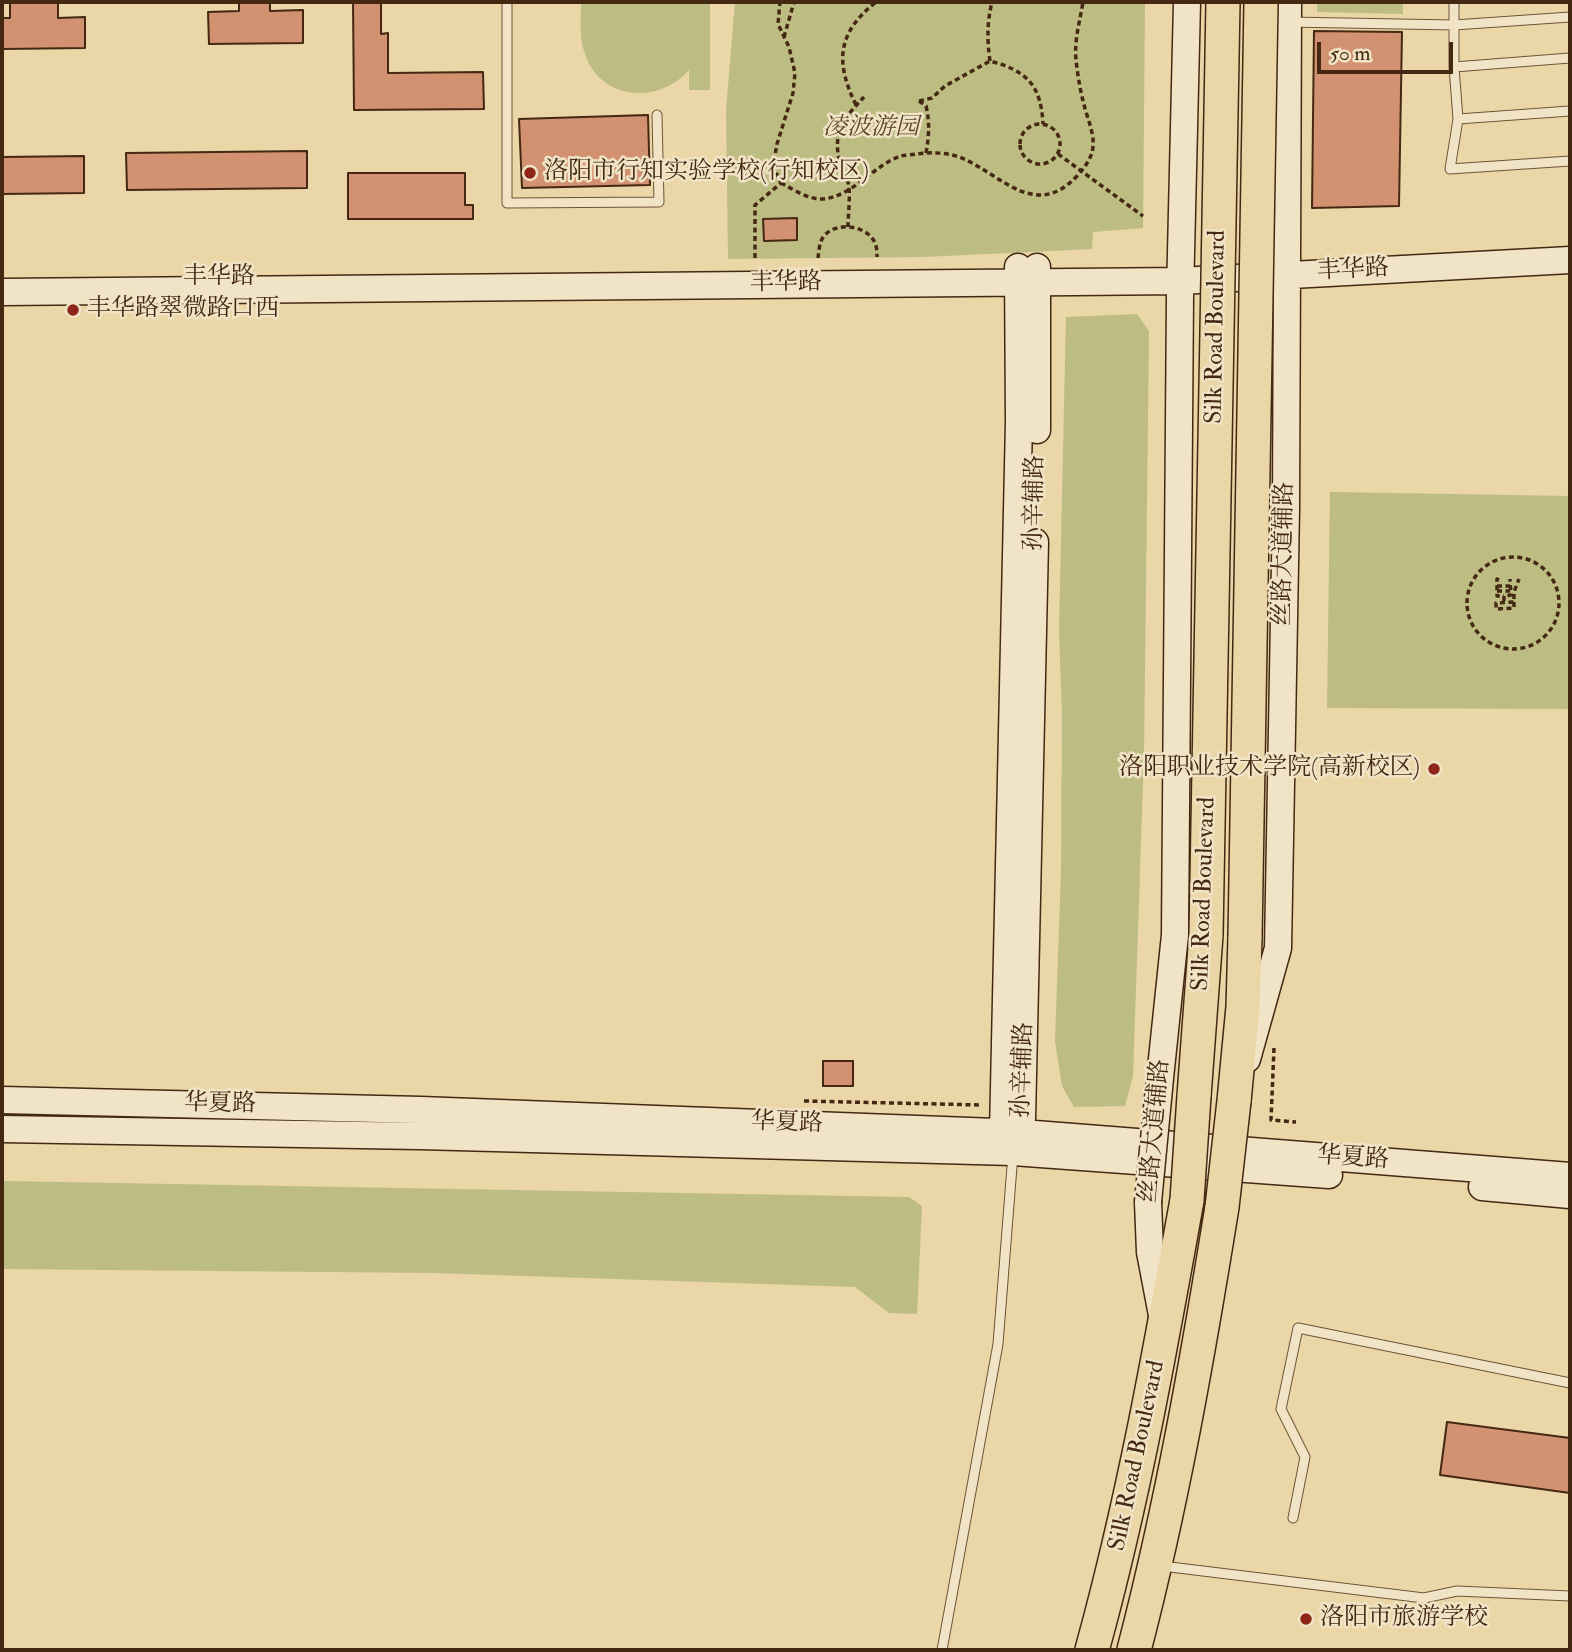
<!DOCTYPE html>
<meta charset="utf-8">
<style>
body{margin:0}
#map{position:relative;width:1572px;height:1652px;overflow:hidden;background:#ead6a7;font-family:"IM FELL Double Pica",serif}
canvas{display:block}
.frame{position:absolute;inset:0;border:4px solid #442812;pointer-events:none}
.scale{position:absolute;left:1317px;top:42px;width:136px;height:32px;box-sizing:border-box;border:4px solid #442812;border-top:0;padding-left:9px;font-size:21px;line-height:24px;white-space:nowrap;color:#442812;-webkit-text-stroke:5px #f1e4c6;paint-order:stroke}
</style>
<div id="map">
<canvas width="1572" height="1652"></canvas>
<div class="frame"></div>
<div class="scale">50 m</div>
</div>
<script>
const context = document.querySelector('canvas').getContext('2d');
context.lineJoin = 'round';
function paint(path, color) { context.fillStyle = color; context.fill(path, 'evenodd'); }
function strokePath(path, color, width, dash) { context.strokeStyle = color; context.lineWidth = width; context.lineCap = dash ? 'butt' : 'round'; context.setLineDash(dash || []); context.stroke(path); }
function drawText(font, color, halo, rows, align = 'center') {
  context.font = font + ' "IM FELL Double Pica","Noto Serif SC",serif'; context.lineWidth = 5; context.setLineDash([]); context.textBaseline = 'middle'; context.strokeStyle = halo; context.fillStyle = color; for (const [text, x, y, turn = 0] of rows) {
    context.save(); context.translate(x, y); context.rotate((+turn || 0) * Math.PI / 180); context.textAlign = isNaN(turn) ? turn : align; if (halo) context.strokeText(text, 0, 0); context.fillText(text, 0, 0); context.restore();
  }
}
const green = new Path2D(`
 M581 2H710V90H689V70C658 106 598 100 584 51 579 36 581 17 581 2Z
 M735 2H1145L1143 228 1093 232 1092 249 923 257 728 259 726 111Z
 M1317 2H1403V14L1317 12Z
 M1137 314 1149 331 1144 754 1133 1076 1125 1106 1074 1107 1062 1086 1055 1041 1061 870 1062 712 1059 630 1066 317Z
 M1330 492 1570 496V709L1327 708Z
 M2 1181 909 1197 922 1206 917 1314 889 1313 855 1287 435 1273 2 1269Z`);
const building = new Path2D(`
 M239 2H270V11L303 10V43L209 44 208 12 239 11Z
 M353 2H381V34L388 33V73L483 72 484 109 354 110Z
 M10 3H58V18L85 17V48L2 49V18H10Z
 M1314 31 1402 32 1399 206 1312 208Z
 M648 115 650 185 522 188 519 119Z
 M307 151V188L127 190 126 153Z
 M84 156V193L2 194V157Z
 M348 173H465V205H473V219H348Z
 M797 218V240L764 241 763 219Z
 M823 1061H853V1086H823Z
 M1447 1422 1570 1438V1493L1440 1475Z`);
const path = new Path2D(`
 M784 37 794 2
 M990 61C987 40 987 22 992 2
 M919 101 932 98 945 86 990 61C1027 71 1041 85 1043 124
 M919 101 926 106C930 123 929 136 926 153
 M856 105C835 62 837 33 876 2
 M1020 144a20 20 0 1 1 40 0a20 20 0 1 1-40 0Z
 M1058 154 1143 216
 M781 183C793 189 807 199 821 199 852 198 873 165 901 156 905 155 911 155 916 154 932 152 949 152 964 159 1002 176 1036 220 1077 176 1099 152 1095 140 1086 112 1081 95 1078 78 1076 60 1074 40 1080 21 1083 2
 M848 227C848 213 851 195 848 182 847 176 842 172 841 166 831 134 843 119 864 97
 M755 258V205L781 183 773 166 777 144 793 93 795 73 789 47 778 24 780 2
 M818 258C819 251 819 242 824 236 837 220 871 226 876 246 877 250 877 254 877 257
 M1467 603a46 46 0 1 1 92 0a46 46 0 1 1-92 0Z
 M1499 580 1497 579V596H1504
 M1497 586H1510
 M1497 591H1510
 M1504 601V596L1511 595 1510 579
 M1514 602V608L1496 609V603L1514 602V592L1519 579
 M1274 1048 1271 1120 1296 1122
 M804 1101 982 1105`);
const lane = new Path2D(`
 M507 2V203L659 202 657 115
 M1454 2V67L1458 119 1450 169 1570 161
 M1289 22 1454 25 1570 17
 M1454 67 1570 58
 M1458 119 1570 111
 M1293 1518 1305 1457 1281 1409 1298 1328 1570 1383
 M1162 1566 1424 1598 1457 1591 1570 1596
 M942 1650 998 1344 1013 1154`);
const secondary = new Path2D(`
 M1037 267V430
 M2 292 1180 281 1570 260
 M1247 1059 1278 948 1286 509 1288 2
 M1160 1078 1175 935 1180 295 1187 2
 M2 1100 421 1110 1022 1133 1570 1176
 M1022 1119 1035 542
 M2 1129 420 1136 1013 1152 1329 1175
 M1011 1147 1003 1132 1019 422 1018 267
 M1482 1187 1570 1195
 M1148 1202 1150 1252 1162 1315`);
const highway = new Path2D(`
 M1194 1096 1206 935
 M1234 1101 1243 1007 1245 937
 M1092 1650C1133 1502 1160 1351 1187 1200
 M1134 1650C1172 1504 1198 1356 1222 1207`);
const secondaryBridge = new Path2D(`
 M1148 1202 1160 1078`);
const highwayBridge = new Path2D(`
 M1206 935 1223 2
 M1245 937 1261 2
 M1187 1200 1194 1096
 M1222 1207 1234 1101`);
const markers = [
 [530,173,7,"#8f2418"],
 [73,310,7,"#8f2418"],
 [1434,769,7,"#8f2418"],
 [1306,1619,7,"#8f2418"]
];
const parkNames = [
 ["凌波游园",871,129]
];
const poiNames = [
 ["洛阳市行知实验学校(行知校区)",544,173],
 ["丰华路翠微路口西",87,310],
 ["洛阳职业技术学院(高新校区)",1420,769,"right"],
 ["洛阳市旅游学校",1320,1619]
];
const streetNames = [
 ["丰华路",1353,271,-3],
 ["丰华路",219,278],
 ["丰华路",786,284,-1],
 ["Silk Road Boulevard",1217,327,-89],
 ["孙辛辅路",1036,503,-89],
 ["丝路大道辅路",1285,554,-89],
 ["Silk Road Boulevard",1205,894,-88],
 ["孙辛辅路",1024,1070,-88],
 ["华夏路",220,1105,1],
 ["华夏路",787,1124,2],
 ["丝路大道辅路",1156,1131,-85],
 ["华夏路",1353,1159,4],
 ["Silk Road Boulevard",1138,1456,-78]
];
paint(green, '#bcbc83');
paint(building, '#d29170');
strokePath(building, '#442812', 2);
strokePath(lane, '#6e5437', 11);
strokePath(secondary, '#442812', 29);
strokePath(highway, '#442812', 36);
strokePath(path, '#442812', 3.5, [5, 3.5]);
strokePath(lane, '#f1e4c6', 9);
strokePath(secondary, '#f1e4c6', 26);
strokePath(highway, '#ead6a7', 33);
strokePath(secondaryBridge, '#442812', 29, []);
strokePath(highwayBridge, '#442812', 36, []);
strokePath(secondaryBridge, '#f1e4c6', 26);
strokePath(highwayBridge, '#ead6a7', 33);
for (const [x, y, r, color] of markers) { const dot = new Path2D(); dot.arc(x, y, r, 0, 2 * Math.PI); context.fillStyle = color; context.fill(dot); strokePath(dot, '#f1e4c6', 2.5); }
drawText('italic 24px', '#5c4629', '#f1e4c6', parkNames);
drawText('24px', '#442812', '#f1e4c6', poiNames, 'left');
drawText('24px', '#442812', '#f1e4c6', streetNames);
</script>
